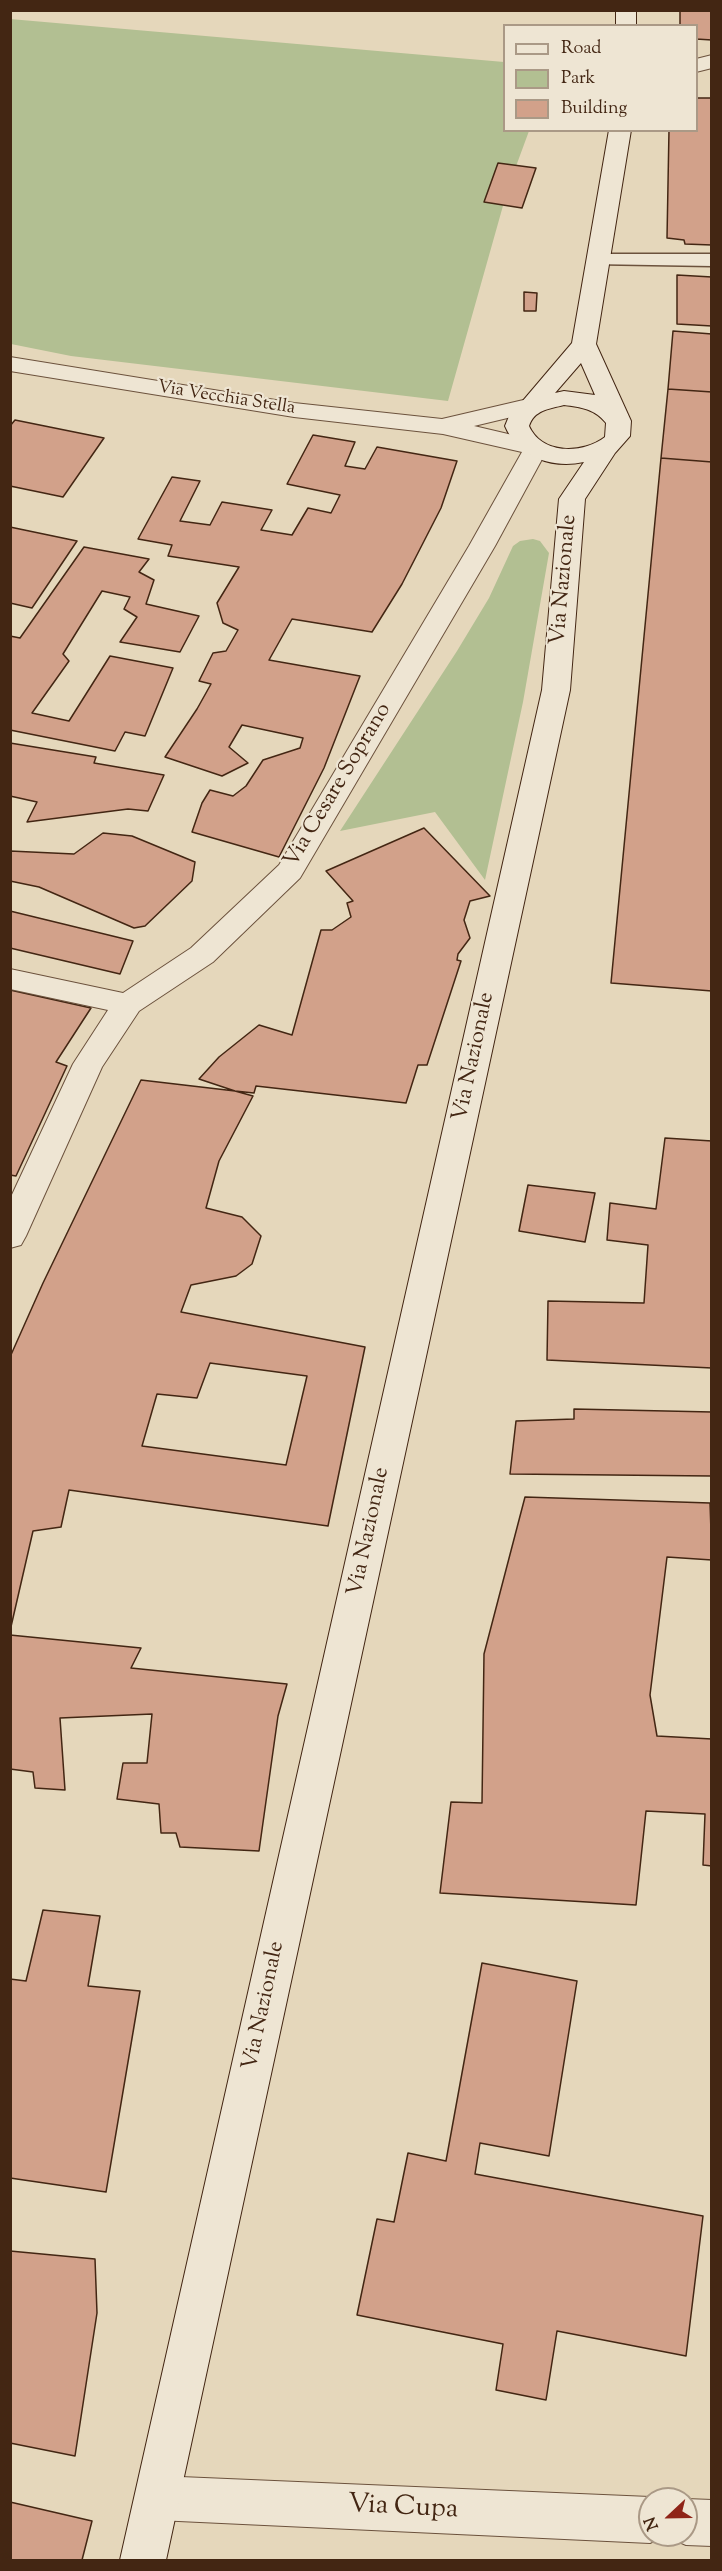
<!DOCTYPE html>
<style>
body{margin:0}
#map{position:relative;width:722px;height:2571px;overflow:hidden;background:#e5d7bb;font-family:"Sorts Mill Goudy",serif}
canvas{display:block}
.frame{position:absolute;inset:0;border:12px solid #432613;pointer-events:none}
.legend{position:absolute;left:503px;top:24px;width:195px;height:108px;box-sizing:border-box;background:#eee5d3;border:2px solid #aa9986;margin:0;padding:8px 10px;list-style:none;font-size:18px;color:#432613}
.legend li{display:flex;align-items:center;gap:12px;height:30px}
.legend b{width:30px;border:2px solid #aa9986}
.north{position:absolute;left:638px;top:2487px;width:60px;height:60px;box-sizing:border-box;background:#eee5d3;border:2px solid #aa9986;border-radius:50%;rotate:248deg;font-size:16px;font-weight:700;line-height:24px;text-align:center;color:#432613}
.north::after{content:'';display:block;margin:auto;width:21px;height:27px;background:#8f2418;clip-path:polygon(50% 0,100% 100%,50% 72%,0 100%)}
</style>
<div id="map">
<canvas width="722" height="2571"></canvas>
<div class="frame"></div>
<ul class="legend">
<li><b style="height:8px;background:#eee5d3"></b>Road</li>
<li><b style="height:16px;background:#b2bf92"></b>Park</li>
<li><b style="height:16px;background:#d2a18a"></b>Building</li>
</ul>
<div class="north">N</div>
</div>
<script>
const context = document.querySelector('canvas').getContext('2d');
context.lineJoin = 'round';
function paint(path, color) { context.fillStyle = color; context.fill(path, 'evenodd'); }
function strokePath(path, color, width, dash) { context.strokeStyle = color; context.lineWidth = width; context.lineCap = dash ? 'butt' : 'round'; context.setLineDash(dash || []); context.stroke(path); }
function drawText(font, color, halo, rows, align = 'center') {
  context.font = font + ' "Sorts Mill Goudy",serif'; context.lineWidth = 4.5; context.setLineDash([]); context.textBaseline = 'middle'; context.strokeStyle = halo; context.fillStyle = color; for (const [text, x, y, turn = 0] of rows) {
    context.save(); context.translate(x, y); context.rotate((+turn || 0) * Math.PI / 180); context.textAlign = isNaN(turn) ? turn : align; if (halo) context.strokeText(text, 0, 0); context.fillText(text, 0, 0); context.restore();
  }
}
const green = new Path2D(`
 M10 19 504 62V130L529 131 508 188 448 401 71 356 11 344Z
 M533 539 540 541 549 553 523 702 485 880 435 812 340 831 457 651 489 598 513 546 520 541Z`);
const building = new Path2D(`
 M680 10H712V40L696 39V26H680Z
 M696 98H712V245L685 244 684 240 667 238 669 130H696Z
 M498 163 536 168 522 208 484 202Z
 M677 275 712 277V326L677 324Z
 M524 292 537 293 536 311H524Z
 M673 331 712 334V392L668 389Z
 M668 389 712 392V462L661 458Z
 M15 420 104 438 63 497 10 486V426Z
 M313 435 355 442 345 466 365 469 377 447 457 461 441 508 402 584 372 632 292 619 269 660 360 676 324 768 279 857 192 832 202 803 210 790 233 796 246 786 263 760 300 748 303 738 242 725 229 747 248 763 222 776 165 757 197 709 211 684 199 681 213 653 226 651 238 630 223 623 217 603 239 567 168 556 172 545 138 539 172 477 200 481 180 521 210 525 222 502 272 510 261 530 292 535 308 508 331 513 340 495 287 484Z
 M661 458 712 462V991L611 983Z
 M10 527 77 541 32 608 10 603Z
 M84 547 149 559 139 572 154 580 146 604 199 616 180 652 120 642 137 617 124 609 130 597 102 591 63 654 69 661 32 713 69 721 110 656 173 668 145 736 125 732 115 751 10 730V636L20 638Z
 M10 743 96 757 94 763 164 775 148 811 128 809 27 822 37 802 10 796Z
 M424 828 490 896 470 901 464 920 470 938 458 954 457 960 461 961 427 1065H418L406 1103 256 1086 254 1093 235 1091 199 1079 219 1057 259 1025 292 1035 321 930H332L351 917 347 903 353 901 326 871Z
 M103 833 132 836 195 862 192 881 145 926 134 928 39 887 10 881V851L74 854Z
 M10 911 133 941 120 974 10 948Z
 M10 990 91 1008 56 1062 67 1066 16 1176 10 1175Z
 M141 1080 235 1091 253 1096 219 1161 206 1208 242 1217 261 1236 252 1264 236 1276 191 1285 181 1312 365 1347 328 1526 69 1490 61 1527 33 1531 10 1631V1357L43 1283ZM210 1363 307 1376 286 1465 142 1446 157 1394 197 1398Z
 M665 1138 712 1141V1368L547 1360 548 1301 644 1303 648 1245 607 1240 610 1203 656 1209Z
 M528 1185 595 1193 585 1242 519 1231Z
 M574 1409 712 1412V1476L510 1474 516 1421 574 1419Z
 M525 1497 710 1503 712 1560 667 1557 650 1695 657 1736 712 1739V1866L703 1865 705 1814 646 1811 636 1905 440 1893 451 1802 482 1803 484 1654Z
 M10 1635 141 1648 131 1668 287 1684 278 1716 259 1851 180 1847 176 1833H161L159 1804 117 1799 123 1763H147L152 1714 60 1718 65 1790 35 1788 33 1772 10 1769Z
 M43 1910 100 1916 88 1986 140 1991 106 2192 10 2178V1979L26 1981Z
 M482 1963 577 1981 549 2156 480 2143 475 2174 703 2216 686 2356 557 2331 546 2400 496 2390 503 2344 357 2315 377 2219 394 2222 408 2153 446 2161Z
 M10 2251 95 2259 97 2313 75 2456 10 2443Z
 M10 2502 92 2521 82 2560H10Z`);
const lane = new Path2D(`
 M598 254H712V266L591 264 588 260 591 256Z`);
const street = new Path2D(`
 M712 55V68L696 72V59Z
 M10 357 294 403 442 419 532 398 541 400 544 405 541 410 474 426 538 441 547 450 495 546 300 878 213 962 139 1011 102 1067 26 1236 21 1245 10 1248V1199L73 1064 108 1010 10 989V969L123 993 191 948 279 865 469 546 522 452 443 434 294 417 10 371Z
 M157 2476 650 2497 654 2499H650V2535H666L650 2543 157 2520 141 2514 135 2498 141 2482Z
 M686 2499 712 2500V2546L686 2545 670 2538 669 2535H686Z`);
const secondary = new Path2D(`
 M616 10H636V26H616Z
 M609 130H631L596 344 631 421 630 436 615 453 585 499 570 690 166 2560H120L542 690 559 499 584 462C552 469 518 457 505 426L512 409 521 403 572 343ZM581 363 595 395 564 391 555 393ZM564 405C581 407 595 409 606 423L605 437C583 454 542 455 529 426 534 410 549 409 564 405Z`);
const farStreetnames = [
 ["Via Vecchia Stella",226,399,9]
];
const streetNames = [
 ["Via Nazionale",565,580,-85],
 ["Via Cesare Soprano",339,786,-59],
 ["Via Nazionale",475,1057,-78],
 ["Via Nazionale",370,1532,-78],
 ["Via Nazionale",265,2006,-78]
];
const nearStreetnames = [
 ["Via Cupa",403,2509,3]
];
paint(green, '#b2bf92');
paint(building, '#d2a18a');
strokePath(building, '#432613', 1.5);
strokePath(lane, '#6c523d', 3);
strokePath(street, '#6c523d', 2);
strokePath(secondary, '#432613', 2);
paint(lane, '#eee5d3');
paint(street, '#eee5d3');
paint(secondary, '#eee5d3');
drawText('18px', '#432613', '#eee5d3', farStreetnames);
drawText('22px', '#432613', '#eee5d3', streetNames);
drawText('27px', '#432613', '#eee5d3', nearStreetnames);
</script>
